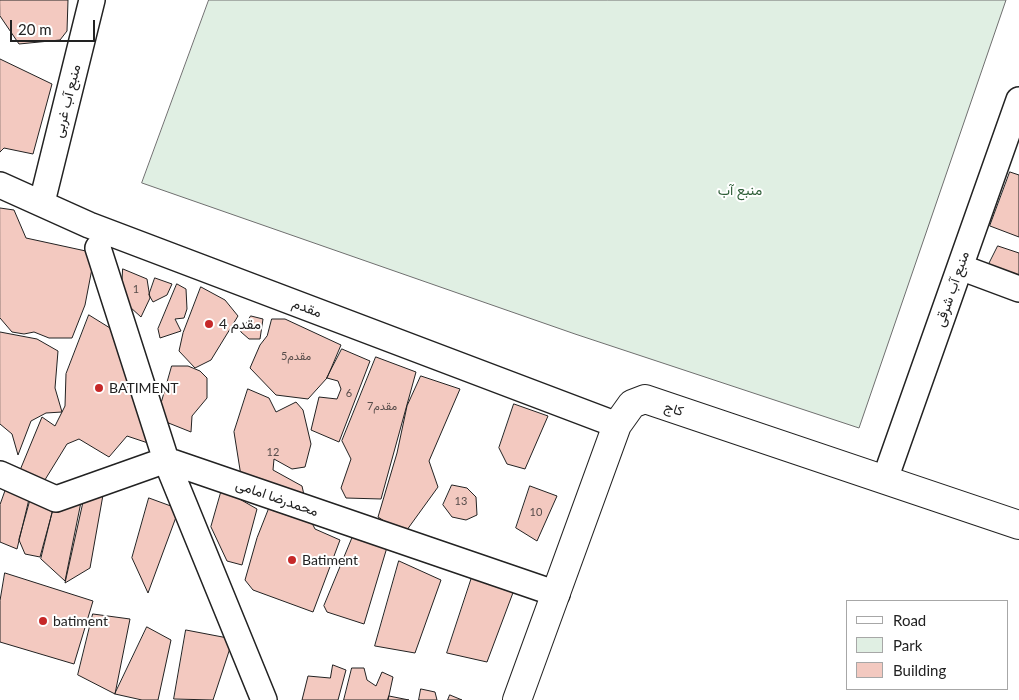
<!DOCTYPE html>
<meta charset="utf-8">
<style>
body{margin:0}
#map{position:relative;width:1019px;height:700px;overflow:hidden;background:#fff;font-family:Lato,sans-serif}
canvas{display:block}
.legend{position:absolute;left:846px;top:600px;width:162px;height:90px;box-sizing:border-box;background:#fff;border:1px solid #a7a7a7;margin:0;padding:6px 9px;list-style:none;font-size:15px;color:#222}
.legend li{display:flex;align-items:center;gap:10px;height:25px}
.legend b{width:25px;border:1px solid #a7a7a7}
.scale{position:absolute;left:10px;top:20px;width:85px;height:22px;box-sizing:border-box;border:2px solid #222;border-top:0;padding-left:6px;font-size:15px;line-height:18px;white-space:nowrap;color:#222;-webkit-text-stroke:4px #fff;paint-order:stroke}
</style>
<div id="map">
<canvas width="1019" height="700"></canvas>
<ul class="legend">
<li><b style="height:6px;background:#fff"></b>Road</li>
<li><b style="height:14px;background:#e0efe3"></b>Park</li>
<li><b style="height:14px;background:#f3c9c0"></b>Building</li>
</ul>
<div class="scale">20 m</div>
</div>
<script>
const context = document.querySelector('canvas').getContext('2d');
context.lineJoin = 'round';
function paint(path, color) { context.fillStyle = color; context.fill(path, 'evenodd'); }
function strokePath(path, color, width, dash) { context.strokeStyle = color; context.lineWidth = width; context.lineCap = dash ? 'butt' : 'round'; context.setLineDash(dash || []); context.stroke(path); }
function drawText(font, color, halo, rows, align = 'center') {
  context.font = font + ' Lato,Vazirmatn,sans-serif'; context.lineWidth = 4; context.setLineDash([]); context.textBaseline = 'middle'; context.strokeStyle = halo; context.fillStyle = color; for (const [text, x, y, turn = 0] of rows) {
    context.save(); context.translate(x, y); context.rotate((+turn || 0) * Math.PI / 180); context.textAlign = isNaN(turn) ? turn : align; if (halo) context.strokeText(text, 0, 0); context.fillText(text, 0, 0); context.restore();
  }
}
const green = new Path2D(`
 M209 0H1006L859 428 575 334 142 183Z`);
const building = new Path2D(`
 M0 0H68L67 31 60 40 19 44 0 16Z
 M0 59 52 84 33 154 4 148 0 152Z
 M1010 172 1019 175V237L990 226Z
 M0 208 14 210 26 238 95 253 85 305 72 338H49L34 332 24 334 12 332 0 318Z
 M998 246 1019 253V282L987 268Z
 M123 269 147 279 150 298 141 317 130 307 122 283Z
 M155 278 172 284 167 295 153 302 149 295Z
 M177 284 186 289 187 309 184 318 175 319 181 331 160 338 158 329Z
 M201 287 225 300 238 316 211 360 195 368 179 351 183 333Z
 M89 315 110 328 139 403 151 444 127 436 109 457 79 439 67 444 43 483 18 475 42 417 55 426 65 406 66 374Z
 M251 316 263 319 260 339H249L241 332Z
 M272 319H285L341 345 327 378 308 399 276 395 250 368 260 345 267 336Z
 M0 332 37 339 58 351 55 388 62 412 46 413 31 421 18 455 12 434 0 424Z
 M342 349 370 361 339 442 311 430 319 397 337 399 341 389 338 381 327 378Z
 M376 357 416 372 381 499 346 498 341 488 351 459 342 441Z
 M172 366H188L200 371 207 378V398L192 416 191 432 166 422 161 404Z
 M421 376 460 389 429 461 438 487 404 534 378 517 397 453 407 406Z
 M248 389 269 398 276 412 296 402 303 410 311 444 305 467 292 469 274 459 273 470 302 486 306 504 241 476 234 432Z
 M514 404 548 416 525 469 507 464 499 448Z
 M452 485 467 488 476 497 477 515 466 520 452 517 443 505Z
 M530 486 557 496 537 541 516 528Z
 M6 489 30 495 17 549 0 542V505Z
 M222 489 257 509 242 565 227 561 211 527Z
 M32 494 55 502 40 557 25 554 19 540Z
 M103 495 90 568 65 583 83 502Z
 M149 498 179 509 148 593 132 558Z
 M272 501 310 519 315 529 340 540 313 612 253 590 245 580 257 538Z
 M55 502H81L65 581 41 559Z
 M356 529 388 544 364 624 327 612 324 606Z
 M399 561 441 580 415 653 375 646Z
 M5 573 93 601 74 664 0 642V601Z
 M473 574 514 590 487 662 447 653Z
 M93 614 130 619 115 694 78 675Z
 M147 627 171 640 158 700H142L115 694Z
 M186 630 233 639 213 700 174 699Z
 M333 665 346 670 338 700H302L308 676 330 678Z
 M352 668H364L367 680 376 686 382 672 393 677 388 700H344Z
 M421 689 435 692 437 700H419Z
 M450 695 462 700H448Z
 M389 696 409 700H388Z`);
const minor = new Path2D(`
 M0 185 89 225 617 425
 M42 202 92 0
 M98 248 166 460 264 700
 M960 267 1019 289
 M0 474 56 499 166 460 557 594
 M885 479 1019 100`);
const secondary = new Path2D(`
 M517 700 617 425 632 404 645 399 1019 525`);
const markers = [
 [209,324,5,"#c62828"],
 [99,388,5,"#c62828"],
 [292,560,5,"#c62828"],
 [43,621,5,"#c62828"]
];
const numberNames = [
 ["1",136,289],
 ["5مقدم",296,356],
 ["6",349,393],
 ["7مقدم",382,406],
 ["12",273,452],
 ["13",461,501],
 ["10",536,512]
];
const streetNames = [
 ["منبع آب غربی",67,101,-76],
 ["منبع آب شرقی",952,289,-71],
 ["مقدم",307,308,21],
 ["کاج",674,409,18],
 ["محمدرضا امامی",277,498,19]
];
const parkNames = [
 ["منبع آب",740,190]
];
const poiNames = [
 ["4 مقدم",219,324],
 ["BATIMENT",109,388],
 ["Batiment",302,560],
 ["batiment",53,621]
];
paint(green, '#e0efe3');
strokePath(green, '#6f6f6f', 1);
paint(building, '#f3c9c0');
strokePath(building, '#222', 1);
strokePath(minor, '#222', 28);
strokePath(secondary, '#222', 30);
strokePath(minor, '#fff', 25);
strokePath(secondary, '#fff', 28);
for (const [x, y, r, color] of markers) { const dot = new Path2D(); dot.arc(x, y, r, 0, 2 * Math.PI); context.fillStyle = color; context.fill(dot); strokePath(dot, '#fff', 2); }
drawText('11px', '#564c4a', null, numberNames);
drawText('14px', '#222', '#fff', streetNames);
drawText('14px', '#2f5e38', '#fff', parkNames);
drawText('14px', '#222', '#fff', poiNames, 'left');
</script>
